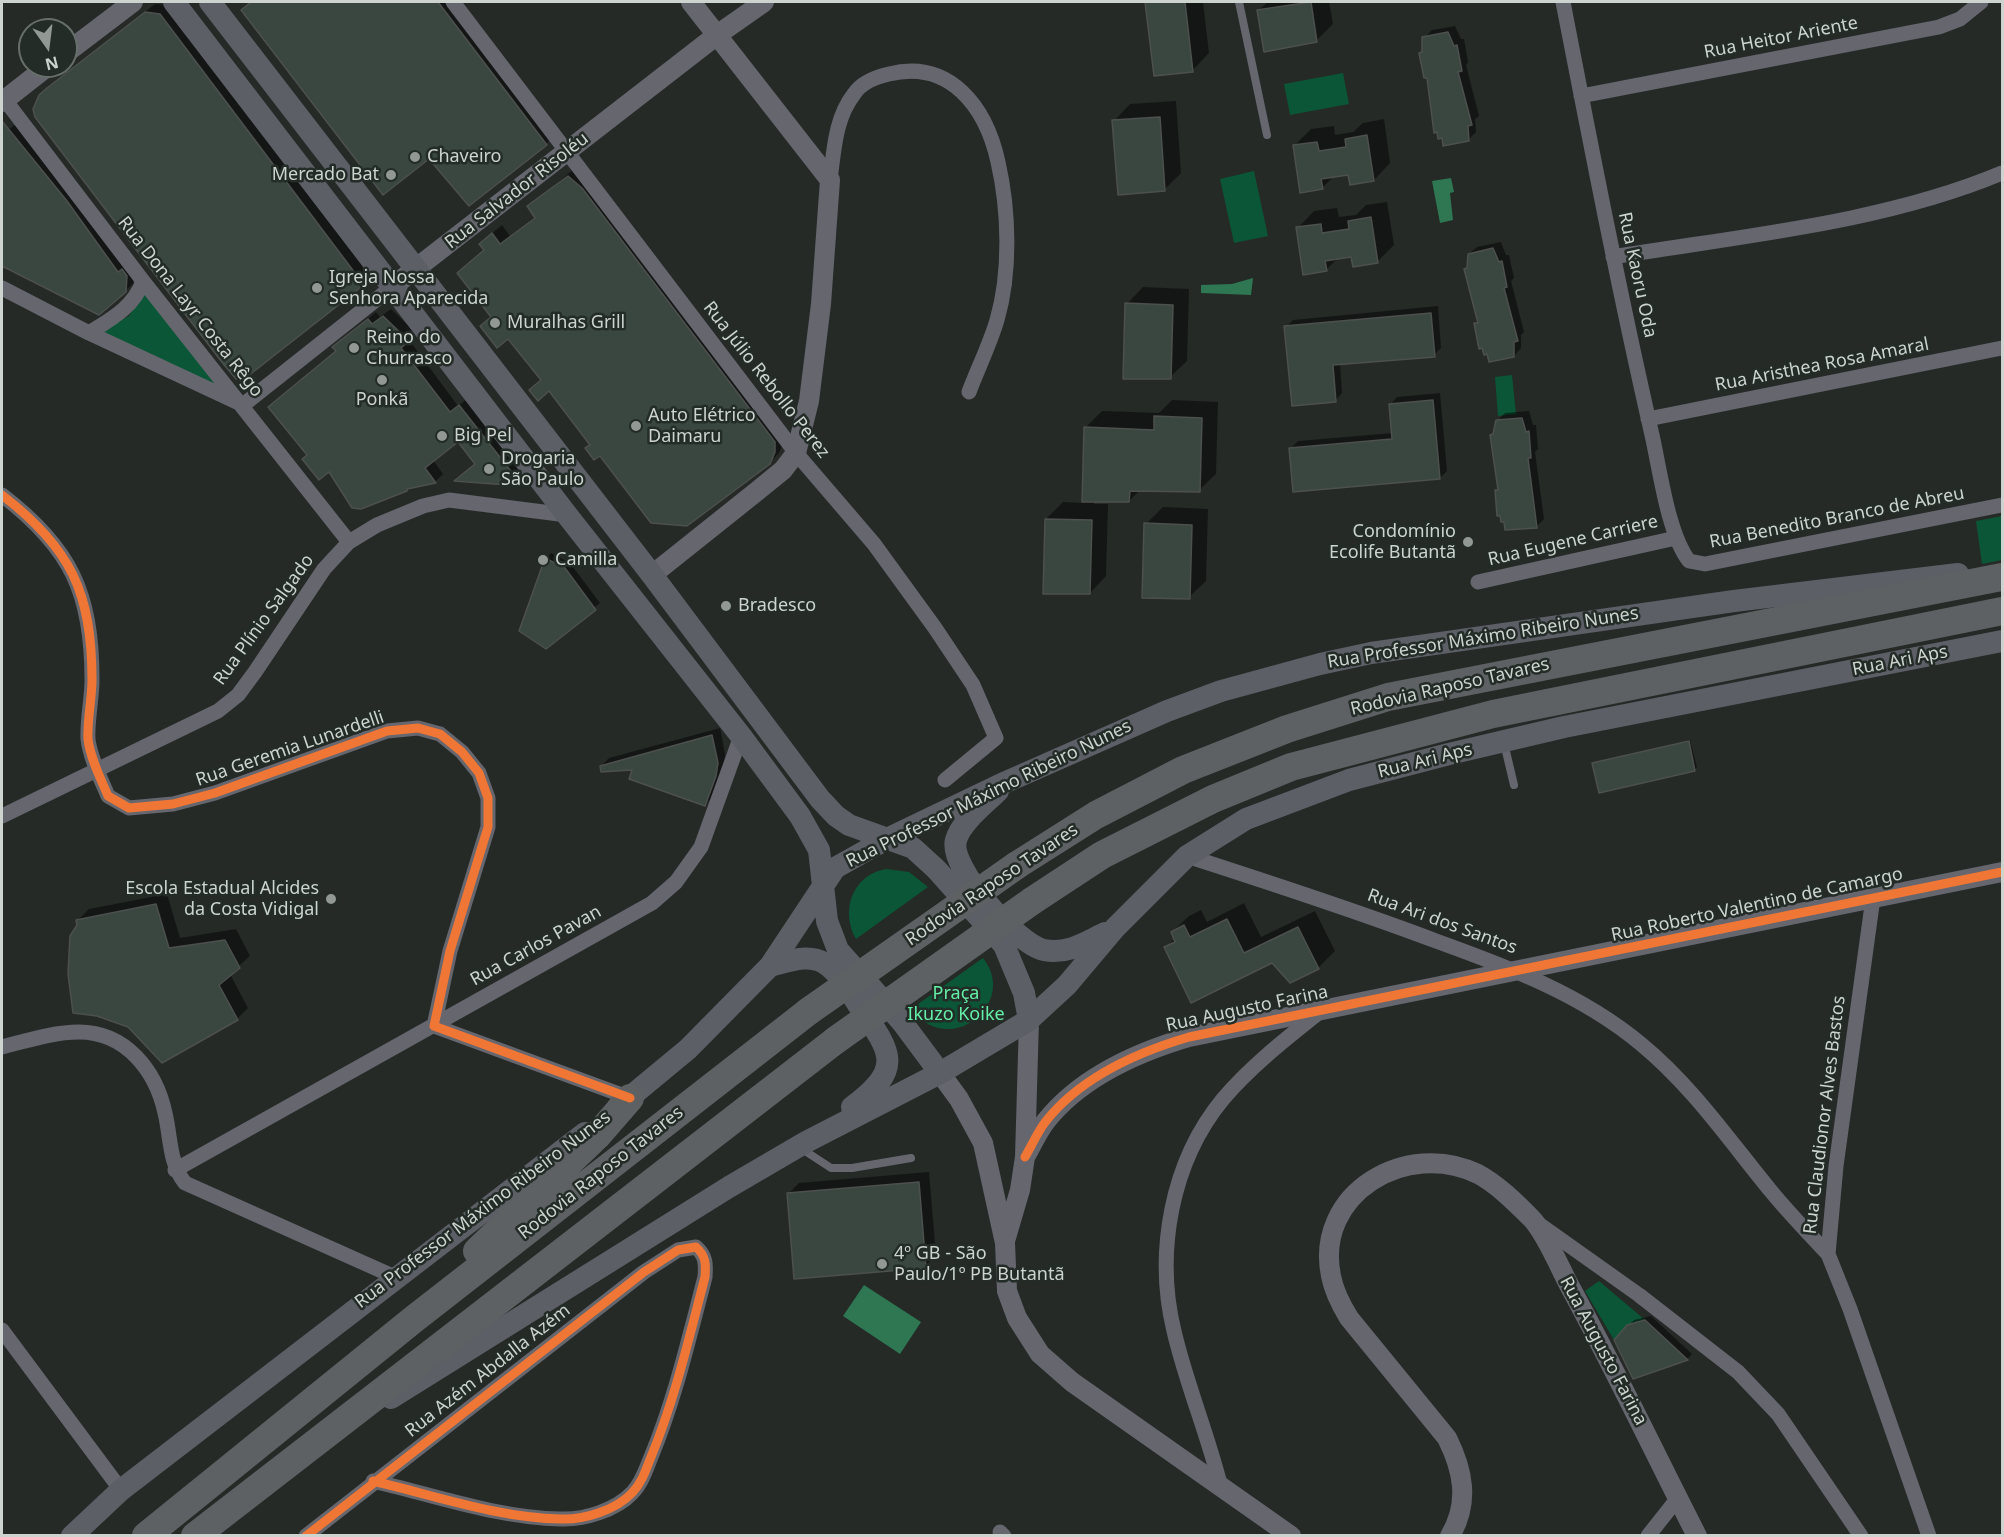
<!DOCTYPE html>
<meta charset="utf-8">
<style>
body{margin:0}
#map{position:relative;width:2004px;height:1537px;overflow:hidden;background:#252a27;font-family:"Noto Sans",sans-serif}
canvas{display:block}
.frame{position:absolute;inset:0;border:3px solid #cdd3cf;pointer-events:none}
.north{position:absolute;left:18px;top:18px;width:60px;height:60px;box-sizing:border-box;background:#232c27;border:2px solid #676f6a;border-radius:50%;rotate:166deg;font-size:16px;font-weight:700;line-height:24px;text-align:center;color:#cdd3cf}
.north::after{content:'';display:block;margin:auto;width:21px;height:27px;background:#929894;clip-path:polygon(50% 0,100% 100%,50% 72%,0 100%)}
</style>
<div id="map">
<canvas width="2004" height="1537"></canvas>
<div class="frame"></div>
<div class="north">N</div>
</div>
<script>
const context = document.querySelector('canvas').getContext('2d');
context.lineJoin = 'round';
function paint(path, color) { context.fillStyle = color; context.fill(path, 'evenodd'); }
function strokePath(path, color, width, dash) { context.strokeStyle = color; context.lineWidth = width; context.lineCap = dash ? 'butt' : 'round'; context.setLineDash(dash || []); context.stroke(path); }
function drawText(font, color, halo, rows, align = 'center') {
  context.font = font + ' "Noto Sans",sans-serif'; context.lineWidth = 5; context.setLineDash([]); context.textBaseline = 'middle'; context.strokeStyle = halo; context.fillStyle = color; for (const [text, x, y, turn = 0] of rows) {
    context.save(); context.translate(x, y); context.rotate((+turn || 0) * Math.PI / 180); context.textAlign = isNaN(turn) ? turn : align; if (halo) context.strokeText(text, 0, 0); context.fillText(text, 0, 0); context.restore();
  }
}
const green = new Path2D(`
 M1343 73 1349 104 1290 115 1284 84Z
 M1254 171 1268 236 1234 243 1220 179Z
 M145 288 229 397 99 332 129 316Z
 M1512 375 1516 414 1498 416 1495 377Z
 M2002 516V560L1982 564 1976 521Z
 M886 869 909 872 928 887 856 939C840 911 852 875 886 869Z
 M983 958C1019 1003 950 1060 911 1009Z
 M1599 1281 1645 1320 1627 1325 1614 1340 1585 1291Z`);
const water = new Path2D(`
 M1451 178 1454 192 1450 193 1453 220 1440 223 1432 181Z
 M1253 278 1251 295 1201 293V285L1232 284Z
 M864 1285 921 1322 900 1354 843 1316Z`);
const shadow = new Path2D(`
 M251 2H452L554 136 546 144 429 157 243 10Z
 M1146 2H1203L1209 53 1193 70Z
 M1268 2H1329L1333 24 1316 41 1259 10Z
 M155 4 169 5 372 275 363 284 50 87Z
 M1455 26 1461 39H1464L1468 62 1466 65 1479 116 1475 119 1476 132 1468 140 1428 76 1420 53 1424 50V38L1432 30Z
 M1176 101 1181 173 1165 189 1114 121 1130 104Z
 M1384 119 1390 163 1374 180 1349 173 1335 175 1322 188 1294 146 1311 129 1334 126 1335 135 1353 132 1363 123Z
 M16 124 134 269 133 284 99 313 2 265V135Z
 M575 168 784 441 779 453 769 463 592 444 508 337 482 326 492 316 459 273 486 249 490 235 502 225 510 236 536 216 529 207Z
 M1387 202 1394 245 1377 262 1353 255 1339 257 1326 270 1298 228 1314 211 1337 208 1339 217 1356 215 1366 205Z
 M1501 242 1506 255H1509L1514 278 1511 281 1524 332 1521 335V348L1514 356 1489 361 1476 324 1479 321 1466 269 1469 266V254L1477 247Z
 M1143 287 1189 289 1187 361 1170 377 1127 304Z
 M1438 306 1441 348 1434 355 1340 363 1342 393 1335 401 1286 327 1293 320Z
 M391 309 416 333 409 340 458 406 468 398 521 466 508 483 476 463 458 440 433 460 443 474 436 481 409 487 329 469 308 454 337 351 334 347 376 312 380 317Z
 M1440 393 1447 471 1440 478 1291 448 1298 441 1393 433 1390 405 1397 397Z
 M1172 400 1218 402 1216 474 1199 490H1140L1129 501H1094V504H1108L1106 576 1090 593 1046 519 1063 502 1083 503 1085 428 1102 411 1159 413Z
 M1529 411 1533 425H1536L1538 449 1535 452 1544 519 1537 526 1506 529 1496 491 1499 488 1492 435 1495 432 1497 421 1505 413Z
 M1163 507 1208 509 1206 581 1189 597 1146 524Z
 M551 553 570 563 600 603 546 647 521 631 547 558Z
 M720 728 725 754 724 767 713 796 705 805 634 769 601 766 609 758Z
 M1690 740 1697 767 1695 769 1594 764Z
 M167 894 180 938 236 929 250 956 230 974 248 1008 237 1019 78 925V920L89 909Z
 M1244 903 1261 937 1315 911 1335 951 1318 968 1290 981 1272 961 1166 948 1175 938 1172 932 1189 916 1201 910 1207 922Z
 M929 1172 936 1255 925 1266 788 1194 799 1183Z
 M1651 1316 1692 1354 1687 1359 1634 1377 1628 1326 1634 1320Z`);
const building = new Path2D(`
 M251 2H438L547 145 469 206 429 159 383 195 241 10Z
 M1145 2H1185L1193 72 1154 76Z
 M1311 2 1317 42 1264 52 1257 10Z
 M145 12 160 14 364 285 243 380 236 379 221 361 35 117 33 109 39 95 47 88Z
 M1448 32 1454 46 1457 45 1462 71 1458 72 1472 125 1468 126 1469 141 1443 146 1442 138 1438 139 1437 132 1434 133 1427 78H1424L1419 53 1422 52V37Z
 M1160 117 1165 191 1118 195 1112 120Z
 M2 121 67 201 118 272 122 269 127 276 126 292 99 315 2 266Z
 M1367 135 1374 181 1350 185 1348 175 1321 179 1323 189 1300 193 1293 145 1317 142 1319 151 1346 147 1345 139Z
 M568 176 582 188 775 442V452L770 464 687 526 651 523 600 456 594 460 585 448 590 445 549 391 538 401 529 390 541 380 508 339 497 348 480 326 491 317 457 273 484 250 479 244 492 233 500 244 535 218 527 206Z
 M1371 217 1378 263 1353 267 1351 257 1325 261 1327 271 1303 275 1296 227 1321 224 1322 233 1349 229 1348 221Z
 M1493 248 1499 262 1502 261 1507 287 1504 288 1518 341 1514 342V357L1489 362 1487 354 1484 355 1482 348 1479 349 1474 323H1478L1464 269 1467 268 1468 254Z
 M1125 303 1173 305 1171 379H1123Z
 M1431 313 1435 357 1333 365 1336 402 1292 406 1284 326Z
 M383 316 409 341 401 348 450 412 459 405 514 475 508 485 454 481 475 464 458 442 425 468 436 483 407 489V491L361 509 352 508 329 472 319 480 302 459 307 455 268 407 336 351 332 347 368 319 372 324Z
 M1433 400 1440 479 1293 492 1289 448 1392 439 1389 404Z
 M1154 416 1202 418 1200 492 1130 491 1129 502H1082L1084 427 1154 430Z
 M1522 418 1526 432 1529 431 1531 458H1528L1537 528 1505 530 1504 522H1501L1500 516H1497L1495 490H1498L1490 435 1493 434 1496 420Z
 M1045 519 1092 520 1090 594H1043Z
 M1144 523 1192 525 1190 599 1142 598Z
 M545 558 565 568 596 610 546 649 519 631Z
 M712 735 718 763 716 776 705 806 629 779 632 770 601 772 600 766Z
 M1689 741 1695 771 1599 793 1592 763Z
 M156 904 169 948 225 940 240 968 219 985 238 1020 162 1063 128 1027 97 1016 73 1013 68 974 70 936 77 925 76 920Z
 M1227 919 1244 953 1298 927 1319 969 1290 983 1272 963 1191 1003 1164 947 1175 942 1171 932 1184 925 1190 937Z
 M919 1182 926 1268 794 1279 787 1193Z
 M1645 1320 1688 1360 1633 1379 1614 1340 1627 1325Z`);
const service = new Path2D(`
 M1239 2 1267 135
 M1504 743 1514 785
 M802 1149 831 1168H852L911 1158`);
const minor = new Path2D(`
 M453 2 796 453 874 544 935 628 973 685 996 738 945 780
 M1563 2C1591 146 1619 291 1652 435 1660 470 1668 534 1689 561L1705 564 2002 505
 M2 96 143 281 349 542
 M1581 96 1939 27 1960 19 1981 2
 M830 180C834 151 835 118 854 94 861 83 876 77 889 74 950 59 986 107 998 162 1009 210 1011 272 997 320 990 344 978 368 969 392
 M1613 257C1740 236 1883 223 2002 173
 M2 288 89 333 243 405 392 287
 M89 333C111 319 134 307 143 281
 M1648 419 2002 348
 M2 495C71 548 92 593 92 680 92 699 87 720 88 739 90 758 101 779 108 796L129 808 173 804 215 793 387 731 418 728 440 734 462 752 479 773 488 798V827L450 951 434 1026 630 1098
 M1478 582 1676 538
 M2 816 218 711 238 695 255 672 324 569 349 542 377 525 423 506 449 500 567 515
 M1187 856C1271 883 1354 910 1436 941 1508 967 1581 994 1641 1044 1692 1086 1729 1140 1770 1190 1788 1212 1808 1233 1828 1254
 M1873 898 1836 1166 1828 1254 1850 1309 1929 1536
 M2 1047C26 1041 53 1032 79 1032 126 1032 156 1071 165 1113 171 1138 169 1163 185 1183L395 1277
 M175 1170 652 903 676 882 701 847 741 736
 M1539 1224 1639 1295 1738 1372 1778 1414 1861 1536
 M2 1330 121 1490
 M1220 1484C1207 1432 1186 1383 1174 1331 1155 1253 1171 1162 1223 1099 1251 1066 1287 1038 1321 1011
 M1000 1532 1004 1536
 M306 1536 644 1272 678 1250 696 1247C706 1256 706 1264 705 1277 689 1338 675 1399 651 1457 646 1469 642 1483 632 1493 616 1510 584 1520 561 1519 498 1518 433 1495 373 1481
 M1648 1536 1678 1498`);
const tertiary = new Path2D(`
 M66 53 133 2
 M2 102 48 66
 M392 287 717 35 764 2
 M652 575 756 492 783 470 796 453 809 401 821 304 830 180 691 2
 M940 1073 959 1099 983 1143 1005 1243 1007 1291 1017 1318 1040 1354 1072 1382 1291 1536
 M1025 1157C1032 1145 1038 1131 1046 1121 1081 1077 1138 1052 1189 1037L2002 872
 M1005 1241 1020 1190 1025 1157 1029 1020
 M1450 1536C1470 1502 1463 1470 1447 1438L1349 1318C1341 1305 1334 1292 1331 1276 1314 1193 1407 1139 1478 1174 1497 1184 1516 1203 1531 1218 1545 1232 1559 1266 1569 1285 1614 1367 1654 1452 1697 1536`);
const secondary = new Path2D(`
 M174 2 567 515 741 736 800 816 819 850 827 921 838 950 902 1022 940 1073
 M210 2 652 575 820 799 836 816 849 825 913 848 936 869 1004 945 1024 993 1029 1020
 M998 791C985 804 961 822 956 840 948 867 1018 945 1044 950 1067 955 1086 942 1105 933
 M770 966C787 962 808 953 824 963 839 972 849 991 859 1006 892 1053 904 1068 852 1107
 M618 1107 688 1049 770 966 835 868 885 840 1006 782 1167 711 1221 691 1320 664 1371 653 1734 601 1958 574
 M391 1398 729 1187 806 1142 940 1073 1029 1020 1067 985 1115 928 1187 856 1246 819 1349 780 1449 754 1564 727 2002 641
 M72 1536 121 1490 585 1133`);
const motorway = new Path2D(`
 M1017 865 1096 815 1183 770 1287 729 1388 697 2002 577
 M1032 901 1102 855 1213 799 1291 767 1493 714 2002 611
 M477 1251 597 1136 630 1098
 M146 1536 414 1319 809 1011
 M195 1536 836 1040`);
const motorwayBridge = new Path2D(`
 M809 1011 1017 865
 M836 1040 1032 901`);
const cycleway = new Path2D(`
 M2 495C71 548 92 593 92 680 92 699 87 720 88 739 90 758 101 779 108 796L129 808 173 804 215 793 387 731 418 728 440 734 462 752 479 773 488 798V827L450 951 434 1026 630 1098
 M1025 1157C1032 1145 1038 1131 1046 1121 1081 1077 1138 1052 1189 1037L2002 872
 M306 1536 644 1272 678 1250 696 1247C706 1256 706 1264 705 1277 689 1338 675 1399 651 1457 646 1469 642 1483 632 1493 616 1510 584 1520 561 1519 498 1518 433 1495 373 1481`);
const markers = [
 [415,157,6,"#929894"],
 [391,175,6,"#929894"],
 [317,288,6,"#929894"],
 [495,323,6,"#929894"],
 [354,348,6,"#929894"],
 [382,380,6,"#929894"],
 [636,426,6,"#929894"],
 [442,436,6,"#929894"],
 [489,469,6,"#929894"],
 [1468,542,6,"#929894"],
 [543,560,6,"#929894"],
 [726,606,6,"#929894"],
 [331,899,6,"#929894"],
 [882,1264,6,"#929894"]
];
const streetNames = [
 ["Rua Heitor Ariente",1781,38,-11],
 ["Rua Salvador Risoléu",517,191,-38],
 ["Rua Kaoru Oda",1637,275,78],
 ["Rua Dona Layr Costa Rêgo",190,307,52],
 ["Rua Aristhea Rosa Amaral",1822,365,-11],
 ["Rua Júlio Rebollo Perez",766,380,52],
 ["Rua Benedito Branco de Abreu",1837,518,-11],
 ["Rua Eugene Carriere",1573,541,-13],
 ["Rua Plínio Salgado",264,620,-54],
 ["Rua Professor Máximo Ribeiro Nunes",1483,638,-9],
 ["Rua Ari Aps",1900,661,-11],
 ["Rodovia Raposo Tavares",1450,687,-13],
 ["Rua Geremia Lunardelli",290,749,-19],
 ["Rua Ari Aps",1425,761,-14],
 ["Rua Professor Máximo Ribeiro Nunes",989,794,-26],
 ["Rodovia Raposo Tavares",992,885,-34],
 ["Rua Roberto Valentino de Camargo",1757,905,-12],
 ["Rua Ari dos Santos",1442,922,20],
 ["Rua Carlos Pavan",536,946,-29],
 ["Rua Augusto Farina",1247,1009,-12],
 ["Rua Claudionor Alves Bastos",1825,1115,-83],
 ["Rodovia Raposo Tavares",601,1173,-38],
 ["Rua Professor Máximo Ribeiro Nunes",483,1210,-37],
 ["Rua Augusto Farina",1603,1351,62],
 ["Rua Azém Abdalla Azém",488,1371,-38]
];
const poiNames = [
 ["Chaveiro",427,157],
 ["Mercado Bat",379,175,"right"],
 ["Igreja Nossa",329,278],
 ["Senhora Aparecida",329,299],
 ["Muralhas Grill",507,323],
 ["Reino do",366,338],
 ["Churrasco",366,359],
 ["Ponkã",382,400,"center"],
 ["Auto Elétrico",648,416],
 ["Daimaru",648,437],
 ["Big Pel",454,436],
 ["Drogaria",501,459],
 ["São Paulo",501,480],
 ["Condomínio",1456,532,"right"],
 ["Ecolife Butantã",1456,553,"right"],
 ["Camilla",555,560],
 ["Bradesco",738,606],
 ["Escola Estadual Alcides",319,889,"right"],
 ["da Costa Vidigal",319,910,"right"],
 ["4º GB - São",894,1254],
 ["Paulo/1º PB Butantã",894,1275]
];
const parkNames = [
 ["Praça",956,994],
 ["Ikuzo Koike",956,1015]
];
paint(green, '#0b5636');
paint(water, '#2e7752');
paint(shadow, '#0007');
paint(building, '#3a4741');
strokePath(building, '#4d504e', 1.5);
strokePath(service, '#65666e', 8);
strokePath(minor, '#65666e', 15);
strokePath(tertiary, '#65666e', 20);
strokePath(secondary, '#5c5f66', 22);
strokePath(motorway, '#5e6163', 28);
strokePath(motorwayBridge, '#5e6163', 28);
strokePath(cycleway, '#f07635', 9);
for (const [x, y, r, color] of markers) { const dot = new Path2D(); dot.arc(x, y, r, 0, 2 * Math.PI); context.fillStyle = color; context.fill(dot); strokePath(dot, '#232c27', 2); }
drawText('18px', '#cdd3cf', '#232c27', streetNames);
drawText('18px', '#cdd3cf', '#232c27', poiNames, 'left');
drawText('18px', '#65eea7', '#232c27', parkNames);
</script>
